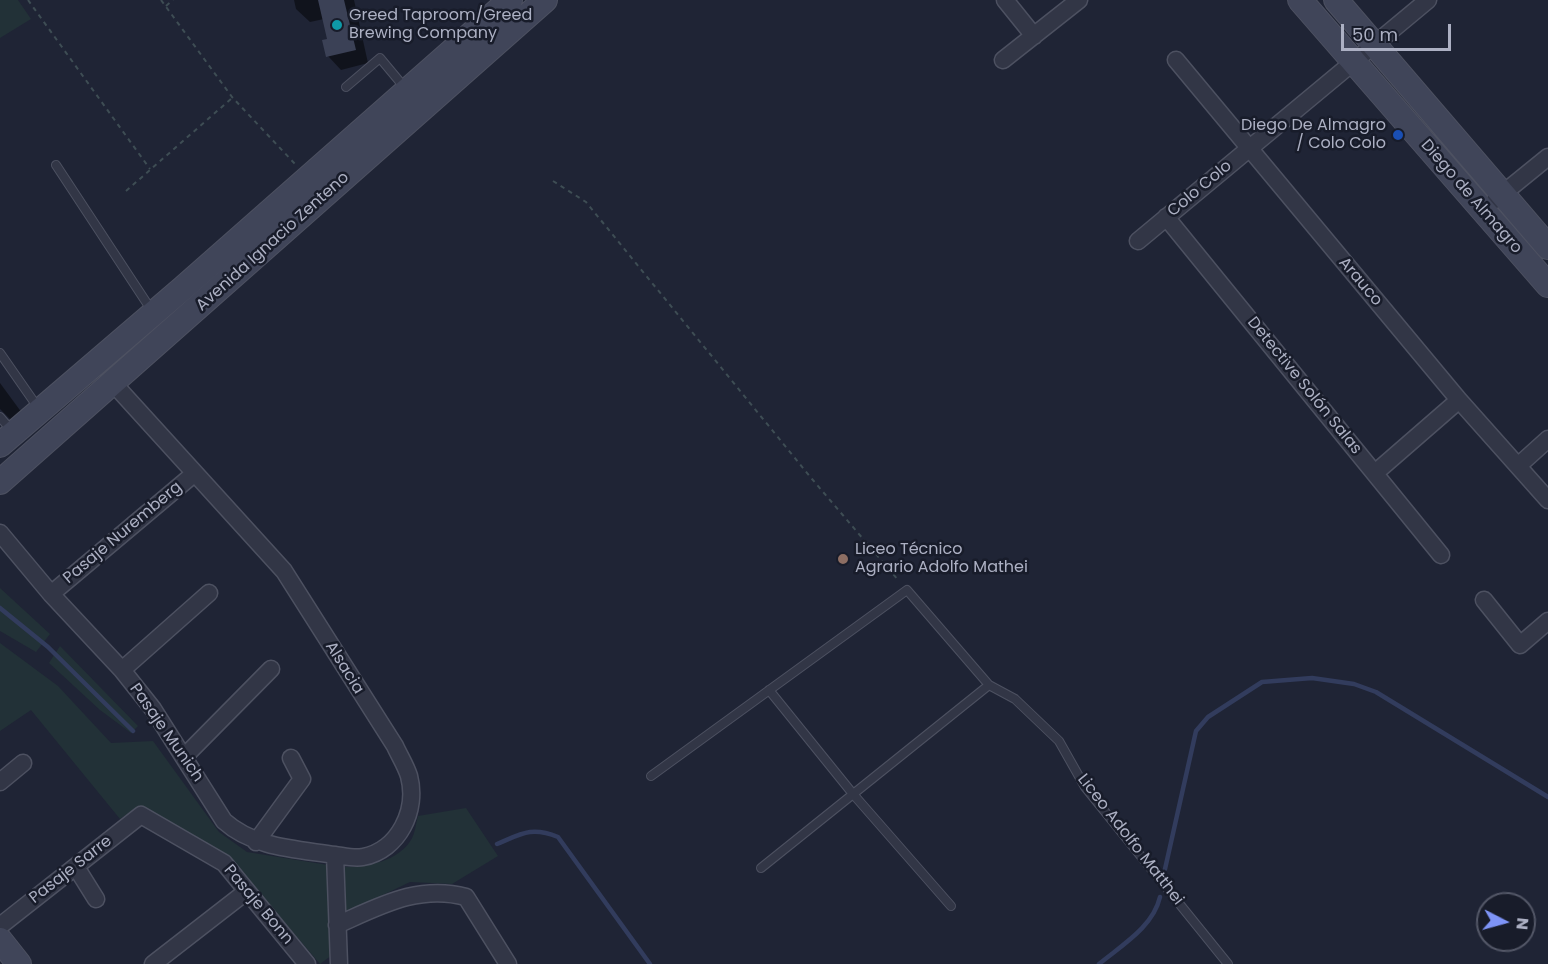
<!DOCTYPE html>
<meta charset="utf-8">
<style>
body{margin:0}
#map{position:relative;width:1548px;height:964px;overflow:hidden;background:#1f2435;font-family:Poppins,sans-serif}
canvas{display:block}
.north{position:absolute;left:1476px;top:892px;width:60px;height:60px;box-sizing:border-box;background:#181c2a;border:2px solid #535767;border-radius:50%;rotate:96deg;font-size:16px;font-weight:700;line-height:24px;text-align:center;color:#acb0c3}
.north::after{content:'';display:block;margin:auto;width:21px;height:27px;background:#7e94f7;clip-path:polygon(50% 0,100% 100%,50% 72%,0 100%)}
.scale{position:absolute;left:1341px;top:24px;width:110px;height:27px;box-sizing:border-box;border:3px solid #acb0c3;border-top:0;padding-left:8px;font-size:18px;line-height:21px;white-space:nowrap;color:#acb0c3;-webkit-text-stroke:4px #181c2a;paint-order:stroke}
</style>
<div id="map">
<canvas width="1548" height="964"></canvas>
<div class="north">N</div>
<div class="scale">50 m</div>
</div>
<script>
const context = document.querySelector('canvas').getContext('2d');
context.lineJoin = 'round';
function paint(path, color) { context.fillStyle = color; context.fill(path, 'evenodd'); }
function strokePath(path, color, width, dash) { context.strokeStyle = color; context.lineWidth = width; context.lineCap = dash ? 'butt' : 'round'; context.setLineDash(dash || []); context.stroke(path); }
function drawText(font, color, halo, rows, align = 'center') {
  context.font = font + ' Poppins,sans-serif'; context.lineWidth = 5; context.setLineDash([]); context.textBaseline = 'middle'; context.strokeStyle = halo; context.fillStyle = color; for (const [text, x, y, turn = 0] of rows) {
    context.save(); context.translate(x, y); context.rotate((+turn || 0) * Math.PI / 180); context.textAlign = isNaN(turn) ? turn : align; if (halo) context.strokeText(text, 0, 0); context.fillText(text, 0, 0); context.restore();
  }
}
const green = new Path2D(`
 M0 0H18L31 19 0 38Z
 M0 588 50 634 36 652 0 631Z
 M0 643 58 686 111 743 153 741 219 832 247 852 328 865 332 955 320 964 228 856 139 806 120 819 31 710 0 731Z
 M60 646 138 726 131 733 100 710 49 663Z
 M466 808 498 856 452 884 410 882 345 913V867C369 866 397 862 411 840 415 834 416 823 418 816Z`);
const shadow = new Path2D(`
 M294 0H354L368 63 341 70 328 56 329 40 324 19 310 22 296 9Z
 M0 383 22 413 13 422 0 409Z`);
const stream = new Path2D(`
 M0 608 48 647 133 731
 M497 844C521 834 531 826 558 837L650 964
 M1165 869 1196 731 1208 717 1262 682 1312 678 1354 684 1376 692 1548 797
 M1099 964C1122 945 1153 927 1160 897`);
const building = new Path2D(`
 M318 0H344L356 50 326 57 322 40 327 39Z`);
const path = new Path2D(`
 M28 0 150 169
 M161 0 232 97 296 165
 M166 6 173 0
 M553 181 586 202 812 479 899 581
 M126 191 232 98`);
const lane = new Path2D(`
 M346 87 380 58 405 88
 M56 165 152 311
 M0 353 39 409
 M0 417 12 431
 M769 690 853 794 951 906
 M651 776 907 590 989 685 1015 699 1059 741 1085 787 1228 964
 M761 868 989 685`);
const street = new Path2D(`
 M1005 0 1034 36
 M1003 60 1079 0
 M1176 60 1459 400 1548 500
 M1495 200 1548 157
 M1166 217 1441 555
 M1138 241 1428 0
 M113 383 284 571 395 746C399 755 406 766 409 776 418 810 399 850 363 857 355 859 343 856 335 855L339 964
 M1518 466 1548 439
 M1375 473 1459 400
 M0 533 51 594 122 670 153 709 224 821C254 848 296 849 335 855
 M51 594 195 473
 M1484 600 1520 645 1548 621
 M122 670 209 593
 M184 757 271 669
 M0 782 23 763
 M256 842 302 779 291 758
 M76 867 96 899
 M337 925C380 906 419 884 466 897L508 964
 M0 926 141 815 224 863 307 964
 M153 964 247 891`);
const secondary = new Path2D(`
 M1300 0 1548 285
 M1336 0 1548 247
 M0 445 183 288 510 0
 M0 482 545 0
 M0 940 19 964`);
const markers = [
 [337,25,6,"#0f9aa8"],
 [1398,135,6,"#1a4fb4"],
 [843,559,6,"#8d6e63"]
];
const poiNames = [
 ["Greed Taproom/Greed",349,16],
 ["Brewing Company",349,34],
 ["Diego De Almagro",1386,126,"right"],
 ["/ Colo Colo",1386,144,"right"],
 ["Liceo Técnico",855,550],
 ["Agrario Adolfo Mathei",855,568]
];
const streetNames = [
 ["Colo Colo",1200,189,-40],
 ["Diego de Almagro",1471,197,49],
 ["Avenida Ignacio Zenteno",273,242,-42],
 ["Arauco",1360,282,50],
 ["Detective Solón Salas",1304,386,51],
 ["Pasaje Nuremberg",123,533,-40],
 ["Alsacia",344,668,58],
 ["Pasaje Munich",166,733,55],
 ["Liceo Adolfo Matthei",1130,840,52],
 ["Pasaje Sarre",71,870,-38],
 ["Pasaje Bonn",258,905,50]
];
paint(green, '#223137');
paint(shadow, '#0007');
strokePath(stream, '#323c5d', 4.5);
paint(building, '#3b4156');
strokePath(lane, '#4d5161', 10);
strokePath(street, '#4d5161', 19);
strokePath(secondary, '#4d5161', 26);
strokePath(path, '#3e4d54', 2, [4.5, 4.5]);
strokePath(lane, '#323646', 8);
strokePath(street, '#323646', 16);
strokePath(secondary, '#404559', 24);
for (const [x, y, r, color] of markers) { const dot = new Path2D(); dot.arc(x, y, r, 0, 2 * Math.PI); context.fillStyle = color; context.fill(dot); strokePath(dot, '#181c2a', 2); }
drawText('16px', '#acb0c3', '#181c2a', poiNames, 'left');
drawText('16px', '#acb0c3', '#181c2a', streetNames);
</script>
